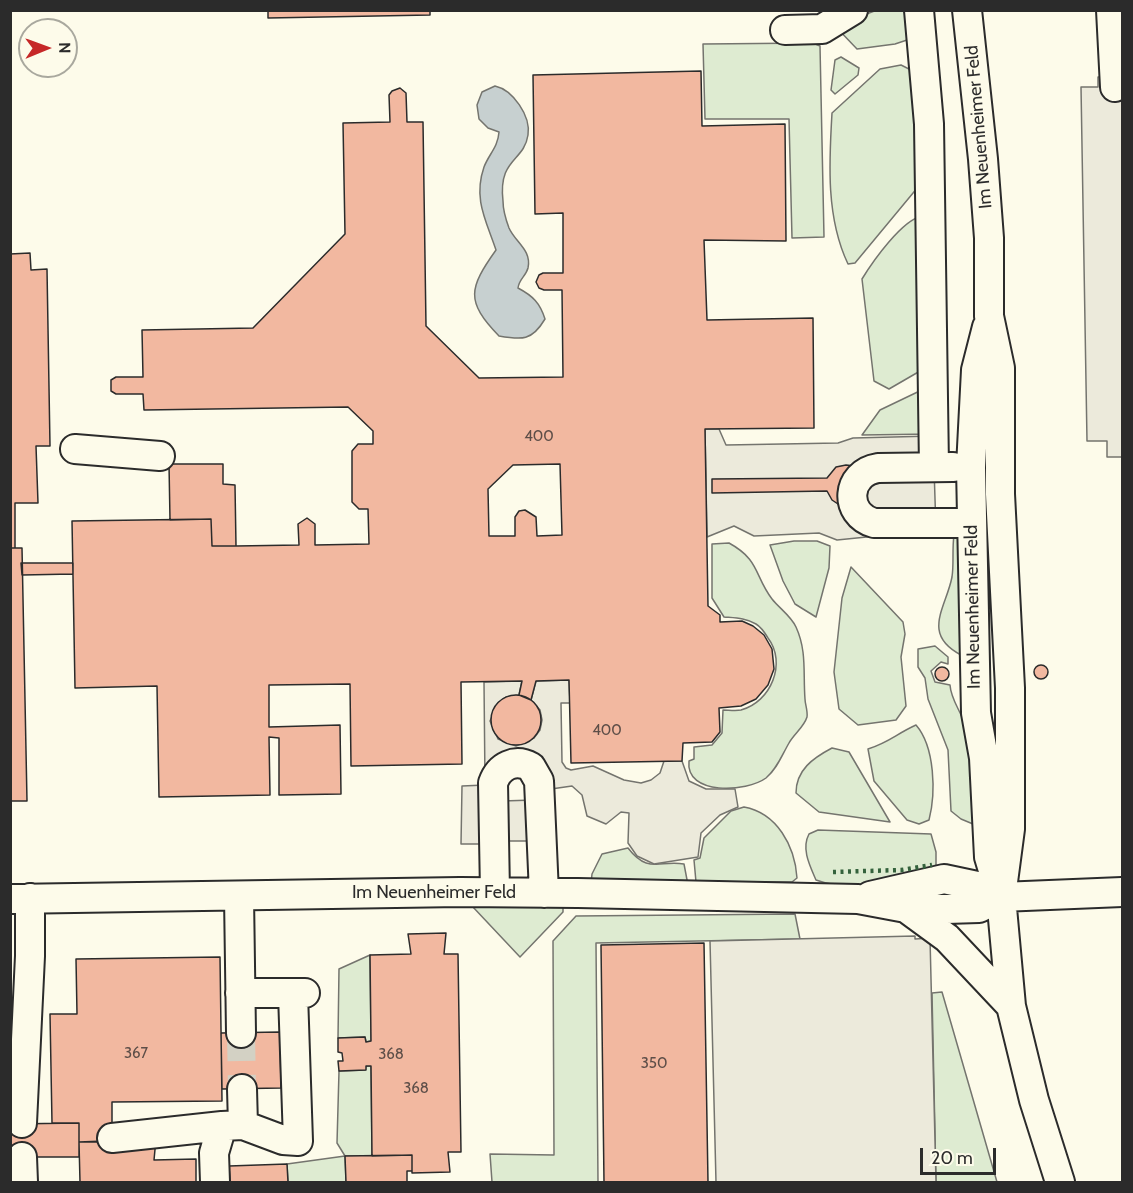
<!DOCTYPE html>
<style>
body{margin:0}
#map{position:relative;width:1133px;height:1193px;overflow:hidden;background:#fdfbea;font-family:Cabin,sans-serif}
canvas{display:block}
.frame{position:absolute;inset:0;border:12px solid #2b2b2b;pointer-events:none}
.north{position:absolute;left:18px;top:18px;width:60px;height:60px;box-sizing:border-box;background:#fdfbea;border:2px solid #a9a89e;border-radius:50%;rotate:89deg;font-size:16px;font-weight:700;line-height:24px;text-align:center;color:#2b2b2b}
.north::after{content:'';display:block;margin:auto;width:21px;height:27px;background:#c62828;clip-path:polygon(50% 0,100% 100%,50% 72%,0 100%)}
.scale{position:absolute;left:920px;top:1148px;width:76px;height:27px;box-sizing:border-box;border:3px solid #2b2b2b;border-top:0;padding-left:8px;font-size:18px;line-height:21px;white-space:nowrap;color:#2b2b2b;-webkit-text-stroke:4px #fdfbea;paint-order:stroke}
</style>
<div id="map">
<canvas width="1133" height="1193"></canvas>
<div class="frame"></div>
<div class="north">N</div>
<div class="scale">20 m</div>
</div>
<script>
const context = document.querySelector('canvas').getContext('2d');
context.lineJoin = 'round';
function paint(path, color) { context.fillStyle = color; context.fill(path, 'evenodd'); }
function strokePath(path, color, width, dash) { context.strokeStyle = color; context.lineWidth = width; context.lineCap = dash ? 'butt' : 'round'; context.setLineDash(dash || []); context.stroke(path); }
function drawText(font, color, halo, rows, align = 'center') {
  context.font = font + ' Cabin,sans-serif'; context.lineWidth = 4.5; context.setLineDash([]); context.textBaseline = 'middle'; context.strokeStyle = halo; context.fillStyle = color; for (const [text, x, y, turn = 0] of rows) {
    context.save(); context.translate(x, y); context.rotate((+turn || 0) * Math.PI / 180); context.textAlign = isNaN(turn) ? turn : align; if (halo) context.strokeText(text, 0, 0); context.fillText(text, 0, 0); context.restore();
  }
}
const green = new Path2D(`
 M877 10 904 11 908 26 907 40 895 44 857 49 835 26Z
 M813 43 820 46 824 237 792 238 789 119H705L703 44Z
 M841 57 859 68 858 75 835 94 831 90 835 60Z
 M901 65 911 70 923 181 855 263 848 264C826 218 829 163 832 113L880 69Z
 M922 216 927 367 889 389 874 381 862 279C873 261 902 220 922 216Z
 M928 387 932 434 862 435 880 410Z
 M960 534 961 655C921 634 946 608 952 577 954 564 952 549 954 535Z
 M794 541H817L830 546 829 568 816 617 795 604 783 581 770 545Z
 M729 543C760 560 754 575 772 599 779 608 791 616 796 627 807 651 803 673 805 699 805 704 808 711 807 717 804 727 794 734 789 743 782 755 777 769 766 778 747 792 685 796 689 761L694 759V747L712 745 722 733 723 710C728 710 736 711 741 710 771 702 787 663 768 638 765 633 761 627 756 624 746 618 736 618 724 617L712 598V544Z
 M851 567 903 622 905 634 901 657 906 706 896 720 858 725 839 709 834 672 842 598Z
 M935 646 948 657V664L941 662 931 671 935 682 950 685C951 701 962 712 966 728 973 757 975 788 979 818L973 824 961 819 951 811 948 750 928 699 925 678 918 667V649Z
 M916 725C935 747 936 793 929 820L919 824 907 820 874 781 868 749C890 742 896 734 916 725Z
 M832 748 849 752 890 822 819 812 796 793C796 770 813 758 832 748Z
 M744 807C777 813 795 846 797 878L792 882H696L694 860 700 858 704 838 731 811Z
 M818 830 931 834 936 852V873C898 881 854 894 816 880 810 866 801 849 809 834Z
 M628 848C648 874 659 860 684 864L688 885 591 883 592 874 602 854Z
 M472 906H563V912L520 957Z
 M795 914 800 939 596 943 598 1182H492L490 1154 554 1155 553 941 576 916Z
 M370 955 371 1041 366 1042 365 1037 338 1038 339 969Z
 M942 992 997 1182H936L932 993Z
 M366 1066H371L372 1156H345L346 1182H288L287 1164 345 1156 337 1143 339 1071 365 1070Z`);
const parking = new Path2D(`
 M1122 76V457H1107V441H1087L1081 87H1098V77Z
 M705 429H719L726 445 838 443 853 438 933 436 936 530 837 540 819 533 754 536 734 526 707 537Z
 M569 680 570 703H561L562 762 566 768 571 770 593 766 624 780 641 783 651 780 660 773 664 761H682L689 781 706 789H735L738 807 720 815 701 833 698 857 654 864 637 856 628 843 629 813 621 812 606 824 587 816 582 795 572 786 551 789 542 768 485 783 484 682 522 681 519 695 506 697 498 703 490 721 498 739 516 746 534 738 540 730 542 720 540 710 531 700 536 681Z
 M485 785 486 844H461L462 786Z
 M534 800 535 841H503L502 801Z
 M915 936V939L930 938 936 1182H716L710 941Z`);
const water = new Path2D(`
 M495 86C513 90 531 116 528 135 524 162 498 158 503 201 503 209 506 220 509 228 515 242 532 250 528 268 526 276 519 279 518 288 533 296 540 303 545 319 532 341 522 340 499 336 465 301 469 288 496 250 486 220 473 199 484 167 489 154 498 147 499 132L488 128 479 119 477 105 482 92Z`);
const building = new Path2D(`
 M268 10H430V15L268 18Z
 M701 71 702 126 785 124 786 241 704 240 707 320 813 318 814 428 705 429 708 606 720 615V622L742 621 753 626 764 635 772 649 774 669 768 685 756 699 741 706 719 708 720 732 712 742 683 743 682 761 571 763 569 680 536 681 531 700 519 695 522 681 461 682 462 764 351 766 350 684 269 685V727L340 725 341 794 279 795V738L269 737 270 795 159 797 157 686 75 688 72 521 211 519 212 546H236L299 545 298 524 307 518 315 524V545L369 544 368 509H359L352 502V451L358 444H373V431L348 407 144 410 143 394H116L111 391V380L116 377H143L142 330 253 328 345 234 343 123 390 122 389 95 392 91 400 88 406 93 407 122H423L426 326 479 378 563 377 562 290H544L539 288 536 282 539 275 543 273H563V213L535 214 533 75ZM560 464 562 535 537 536 536 517 525 510 519 511 515 517V536H489L488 489 513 465Z
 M30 253 31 270 47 269 50 446H36L38 503H15V548H10V254Z
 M169 464H223V484L235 485 236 546H212L211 519 170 520Z
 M846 465 855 466 844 508 832 500 827 491 712 493V479L827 478 836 467Z
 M10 548H22L27 801H10Z
 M21 563H73V574L22 575Z
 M1034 672a7 7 0 1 1 14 0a7 7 0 1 1-14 0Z
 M935 674a7 7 0 1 1 14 0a7 7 0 1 1-14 0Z
 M491 720a25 25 0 1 1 50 0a25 25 0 1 1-50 0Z
 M446 933 444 954H458L461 1152H448L450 1172 412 1173V1155L372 1156 371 1066H366V1070L339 1071 338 1061H343L342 1053 338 1052V1038L365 1037 366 1042 371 1041 370 955 411 954 408 934Z
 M704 943 708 1182H604L601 945Z
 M220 957 222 1101 112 1102V1142H79V1123H52L50 1014H77L76 959Z
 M280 1032 281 1088 222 1089 221 1033Z
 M79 1123V1157H10V1124Z
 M156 1139 154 1160 196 1159V1182H80L79 1142Z
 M412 1155V1171H407V1182H346L345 1156Z
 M287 1164 288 1182H230L229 1166Z`);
const minorTunnel = new Path2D(`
 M241 1033 242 1089`);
const minor = new Path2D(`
 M919 10 929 124 934 467
 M967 10 983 159 989 238V316L1000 368V494L1010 688V829L1001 897
 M1111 10 1115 87
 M785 30 822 29 853 10
 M987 327 976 370 971 467 976 713 984 758 989 857 1001 897 1011 1006 1034 1100 1060 1182
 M75 449 160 456
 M953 467 878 468C846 473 843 514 874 523H971
 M495 892 493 783C499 766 515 758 531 767L539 781 544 893
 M239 896 241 1033
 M870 896 944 879 977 886 1001 897
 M10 899 460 892 578 893 858 899 906 908 946 909 979 908 1001 897 1122 892
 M906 908 947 938 1011 1006
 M240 993H305
 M22 1123 30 956V898
 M243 1125 283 1140 298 1141 293 994
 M112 1138 222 1126
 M22 1157 23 1182
 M215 1182 214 1153 222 1126 243 1125 242 1089`);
const hedge = new Path2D(`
 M833 872 901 870 932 865`);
const numberNames = [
 ["400",539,437],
 ["400",607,731],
 ["367",136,1054],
 ["368",391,1055],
 ["350",654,1064],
 ["368",416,1089]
];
const streetNames = [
 ["Im Neuenheimer Feld",979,127,-95],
 ["Im Neuenheimer Feld",973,607,-91],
 ["Im Neuenheimer Feld",434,893]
];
paint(green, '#deebd1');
strokePath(green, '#74746e', 1.5);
paint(parking, '#eceadb');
strokePath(parking, '#74746e', 1.5);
paint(water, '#c7d0d0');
strokePath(water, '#74746e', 1.5);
paint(building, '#f2b8a0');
strokePath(building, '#2b2b2b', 1.5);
strokePath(minorTunnel, '#d3d1c4', 28, [28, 14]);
strokePath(minor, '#2b2b2b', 32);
strokePath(minor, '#fdfbea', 28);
strokePath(hedge, '#34623c', 4.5, [3, 4.5]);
drawText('15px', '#5d4e48', null, numberNames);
drawText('18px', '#2b2b2b', '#fdfbea', streetNames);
</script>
